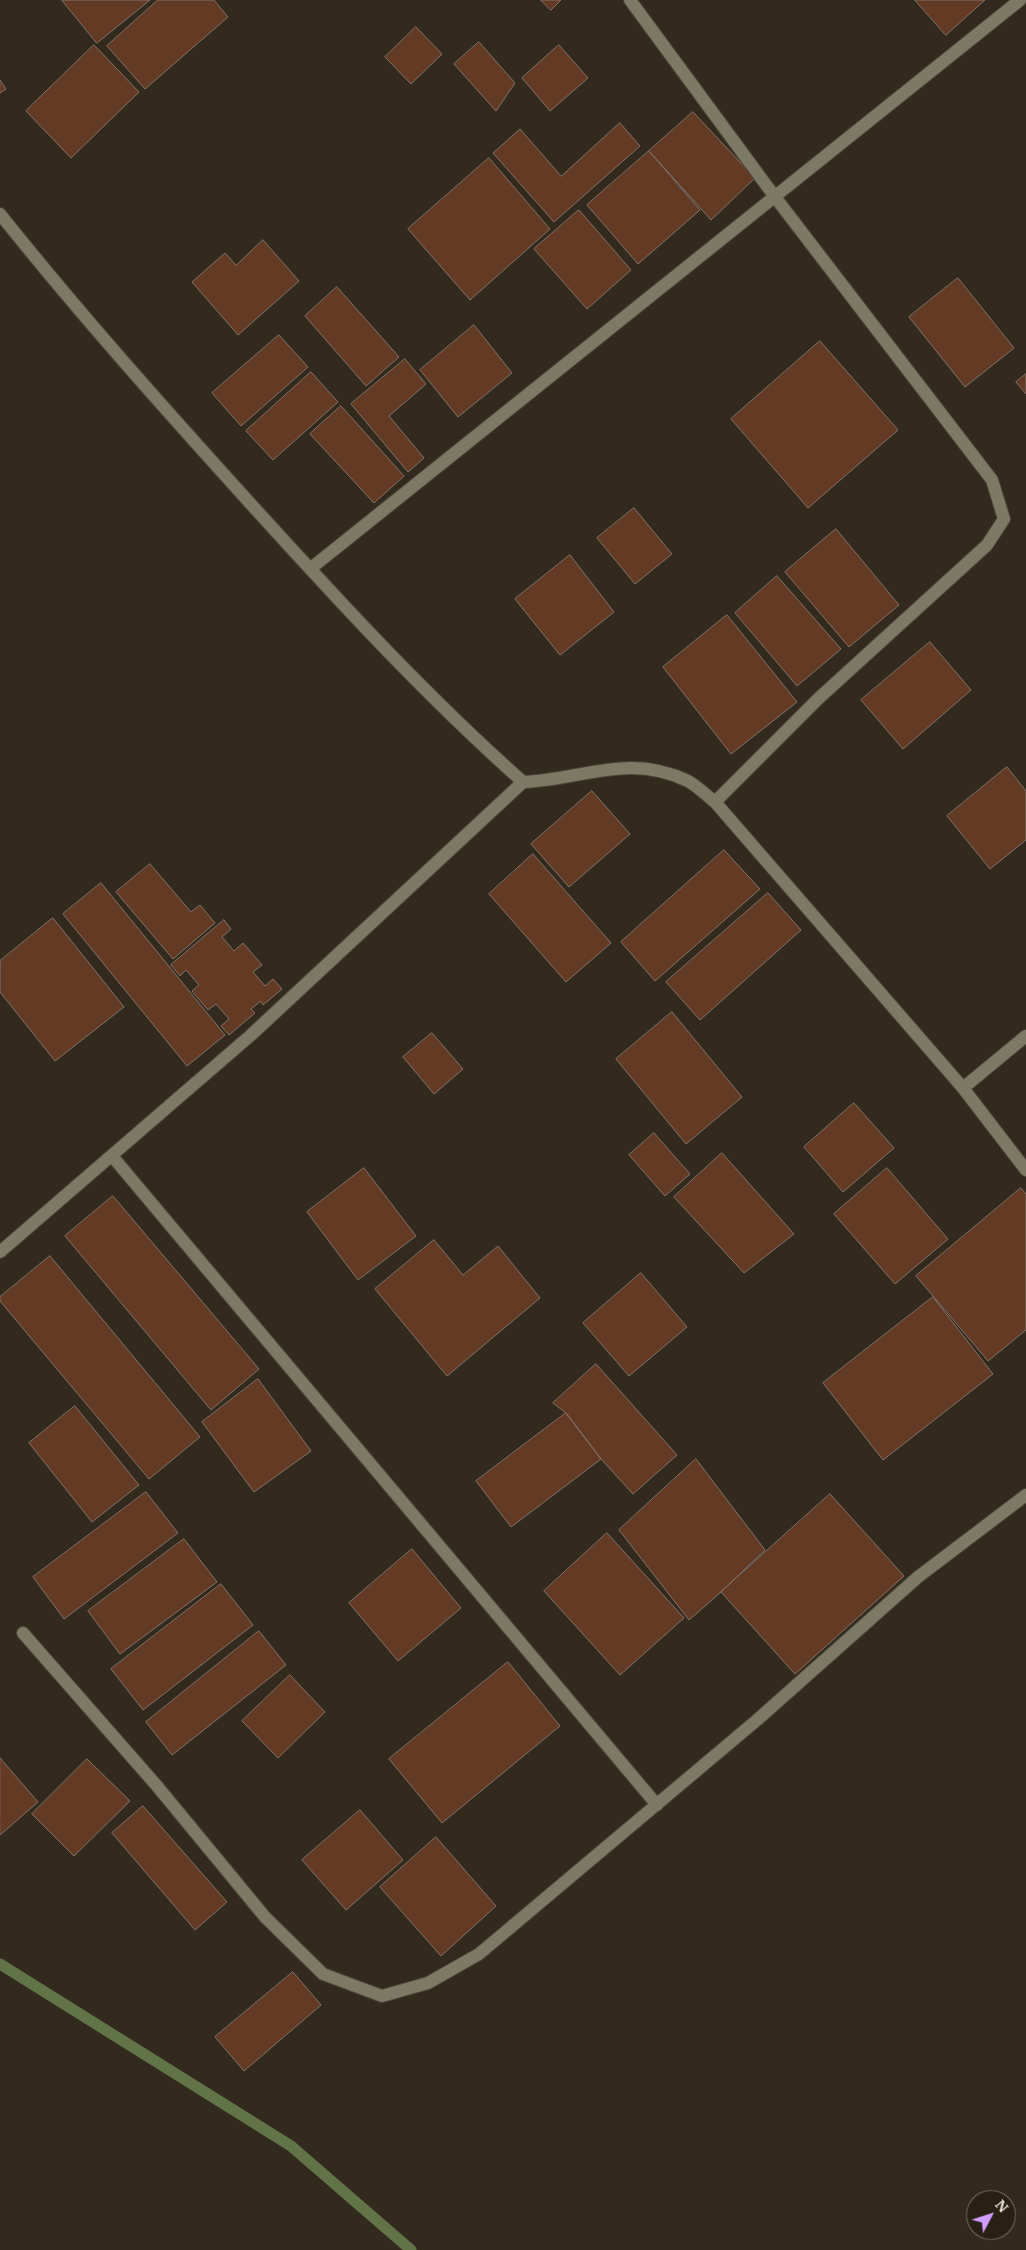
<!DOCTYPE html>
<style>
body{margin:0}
#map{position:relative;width:1026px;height:2250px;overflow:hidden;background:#332a1e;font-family:Merriweather,serif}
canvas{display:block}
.north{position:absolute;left:966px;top:2190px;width:50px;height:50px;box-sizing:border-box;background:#292014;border:1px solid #787066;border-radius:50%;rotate:50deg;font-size:14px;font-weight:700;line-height:20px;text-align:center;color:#eee8e0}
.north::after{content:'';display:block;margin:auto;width:18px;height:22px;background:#d19dfe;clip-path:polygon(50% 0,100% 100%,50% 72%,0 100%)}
</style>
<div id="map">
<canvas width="1026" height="2250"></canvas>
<div class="north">N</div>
</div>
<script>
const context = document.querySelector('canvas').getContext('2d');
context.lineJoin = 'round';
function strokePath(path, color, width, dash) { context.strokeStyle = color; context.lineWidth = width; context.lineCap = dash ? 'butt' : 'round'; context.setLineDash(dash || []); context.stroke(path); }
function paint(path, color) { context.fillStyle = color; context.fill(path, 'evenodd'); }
const stream = new Path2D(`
 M0 1964 291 2146 411 2250`);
const building = new Path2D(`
 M62 0H150L97 43Z
 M158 0H214L228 17 145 89 107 46Z
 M541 0H561L551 10Z
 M915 0H985L946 35Z
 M416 27 442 54 411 84 385 57Z
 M479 42 515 83 496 111 454 64Z
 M94 45 139 92 71 158 26 111Z
 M559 45 588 78 550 111 522 78Z
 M0 80 6 89 0 93Z
 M693 112 755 178 711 220 649 151Z
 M620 123 640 146 554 222 493 153 520 129 561 176Z
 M649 151 700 210 638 264 587 205Z
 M489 158 550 229 470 300 408 229Z
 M579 210 631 270 587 309 534 249Z
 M263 240 299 281 238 335 192 282 225 253 236 265Z
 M958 278 1014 348 965 387 909 317Z
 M337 287 399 357 366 386 305 316Z
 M474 325 512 373 458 417 420 370Z
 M279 335 308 367 241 426 212 393Z
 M820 341 898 430 808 508 731 419Z
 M405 359 426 384 389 416 424 458 408 472 351 404Z
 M311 372 338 402 273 460 246 431Z
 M1026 374V394L1016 382Z
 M341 406 404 476 374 503 310 434Z
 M634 508 672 554 635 584 597 538Z
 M836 529 899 605 849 647 785 572Z
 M570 555 614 612 560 655 515 599Z
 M777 576 841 649 797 686 735 613Z
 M727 615 797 702 731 754 663 667Z
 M930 642 971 690 903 749 861 700Z
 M1007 767 1026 791V840L990 869 947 816Z
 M592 791 630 834 569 887 531 844Z
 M724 850 760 889 655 981 621 942Z
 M533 854 611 943 566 982 489 894Z
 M150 864 191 912 200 905 215 923 173 959 116 892Z
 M101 883 225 1035 187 1066 63 914Z
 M768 893 801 930 700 1020 666 982Z
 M53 918 124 1007 55 1061 0 992V961Z
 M224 920 231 929 222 937 234 951 243 943 262 965 253 972 265 986 273 979 282 989 263 1005 261 1001 251 1009 255 1013 229 1035 221 1026 229 1019 216 1004 208 1010 192 991 199 985 186 970 180 976 171 965Z
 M672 1012 742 1097 686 1144 616 1059Z
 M432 1033 463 1069 434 1094 403 1057Z
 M854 1103 894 1148 843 1192 804 1147Z
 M654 1133 690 1174 665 1196 629 1155Z
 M722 1153 794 1234 744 1273 674 1197Z
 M364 1168 416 1236 358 1280 307 1212Z
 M887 1168 948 1239 895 1284 834 1214Z
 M1021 1188 1026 1194V1330L988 1361 916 1276Z
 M113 1196 259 1369 211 1410 65 1236Z
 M434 1240 463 1275 498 1246 540 1298 447 1376 375 1289Z
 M50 1256 200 1437 149 1479 0 1301V1297Z
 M641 1273 687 1327 629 1376 583 1323Z
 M933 1297 993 1374 883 1460 823 1383Z
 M596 1364 677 1455 633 1494 601 1459 566 1413 553 1403Z
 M258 1379 311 1451 254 1492 202 1422Z
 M75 1406 139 1485 92 1522 29 1443Z
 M566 1413 601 1459 511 1527 476 1481Z
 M696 1459 765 1550 721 1592 689 1620 619 1530Z
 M146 1492 178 1533 64 1619 33 1577Z
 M830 1494 904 1576 795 1674 721 1592Z
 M607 1533 684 1618 620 1675 544 1591Z
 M184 1539 217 1582 120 1654 88 1611Z
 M412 1549 461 1608 398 1661 349 1603Z
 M221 1584 253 1625 143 1710 111 1669Z
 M259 1631 286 1665 172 1755 146 1722Z
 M508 1662 560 1726 442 1823 389 1759Z
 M290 1675 325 1712 278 1758 242 1721Z
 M0 1758 38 1802 0 1835Z
 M87 1759 130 1801 74 1856 32 1814Z
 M143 1806 227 1902 195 1930 112 1833Z
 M360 1810 403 1860 346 1910 302 1860Z
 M436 1837 496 1906 441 1956 380 1887Z
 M293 1972 321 2005 244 2071 215 2037Z`);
const minor = new Path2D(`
 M630 0 775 197 992 480 1004 519 987 545 819 698 715 802
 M0 214C79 313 164 408 249 502 337 599 425 695 523 782 583 780 628 752 688 781 697 786 706 795 715 802L963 1088 1026 1170
 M310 569 1020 0
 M963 1088 1026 1036
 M112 1156 657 1805
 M0 1252 251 1035 523 782
 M23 1633 157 1786 265 1917 323 1974 382 1996 428 1983 479 1954 757 1720 918 1577 1026 1495`);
strokePath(stream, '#627348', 11);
paint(building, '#633b24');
strokePath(building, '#83726a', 1);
strokePath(minor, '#4d4539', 14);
strokePath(minor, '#7c7965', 12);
</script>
